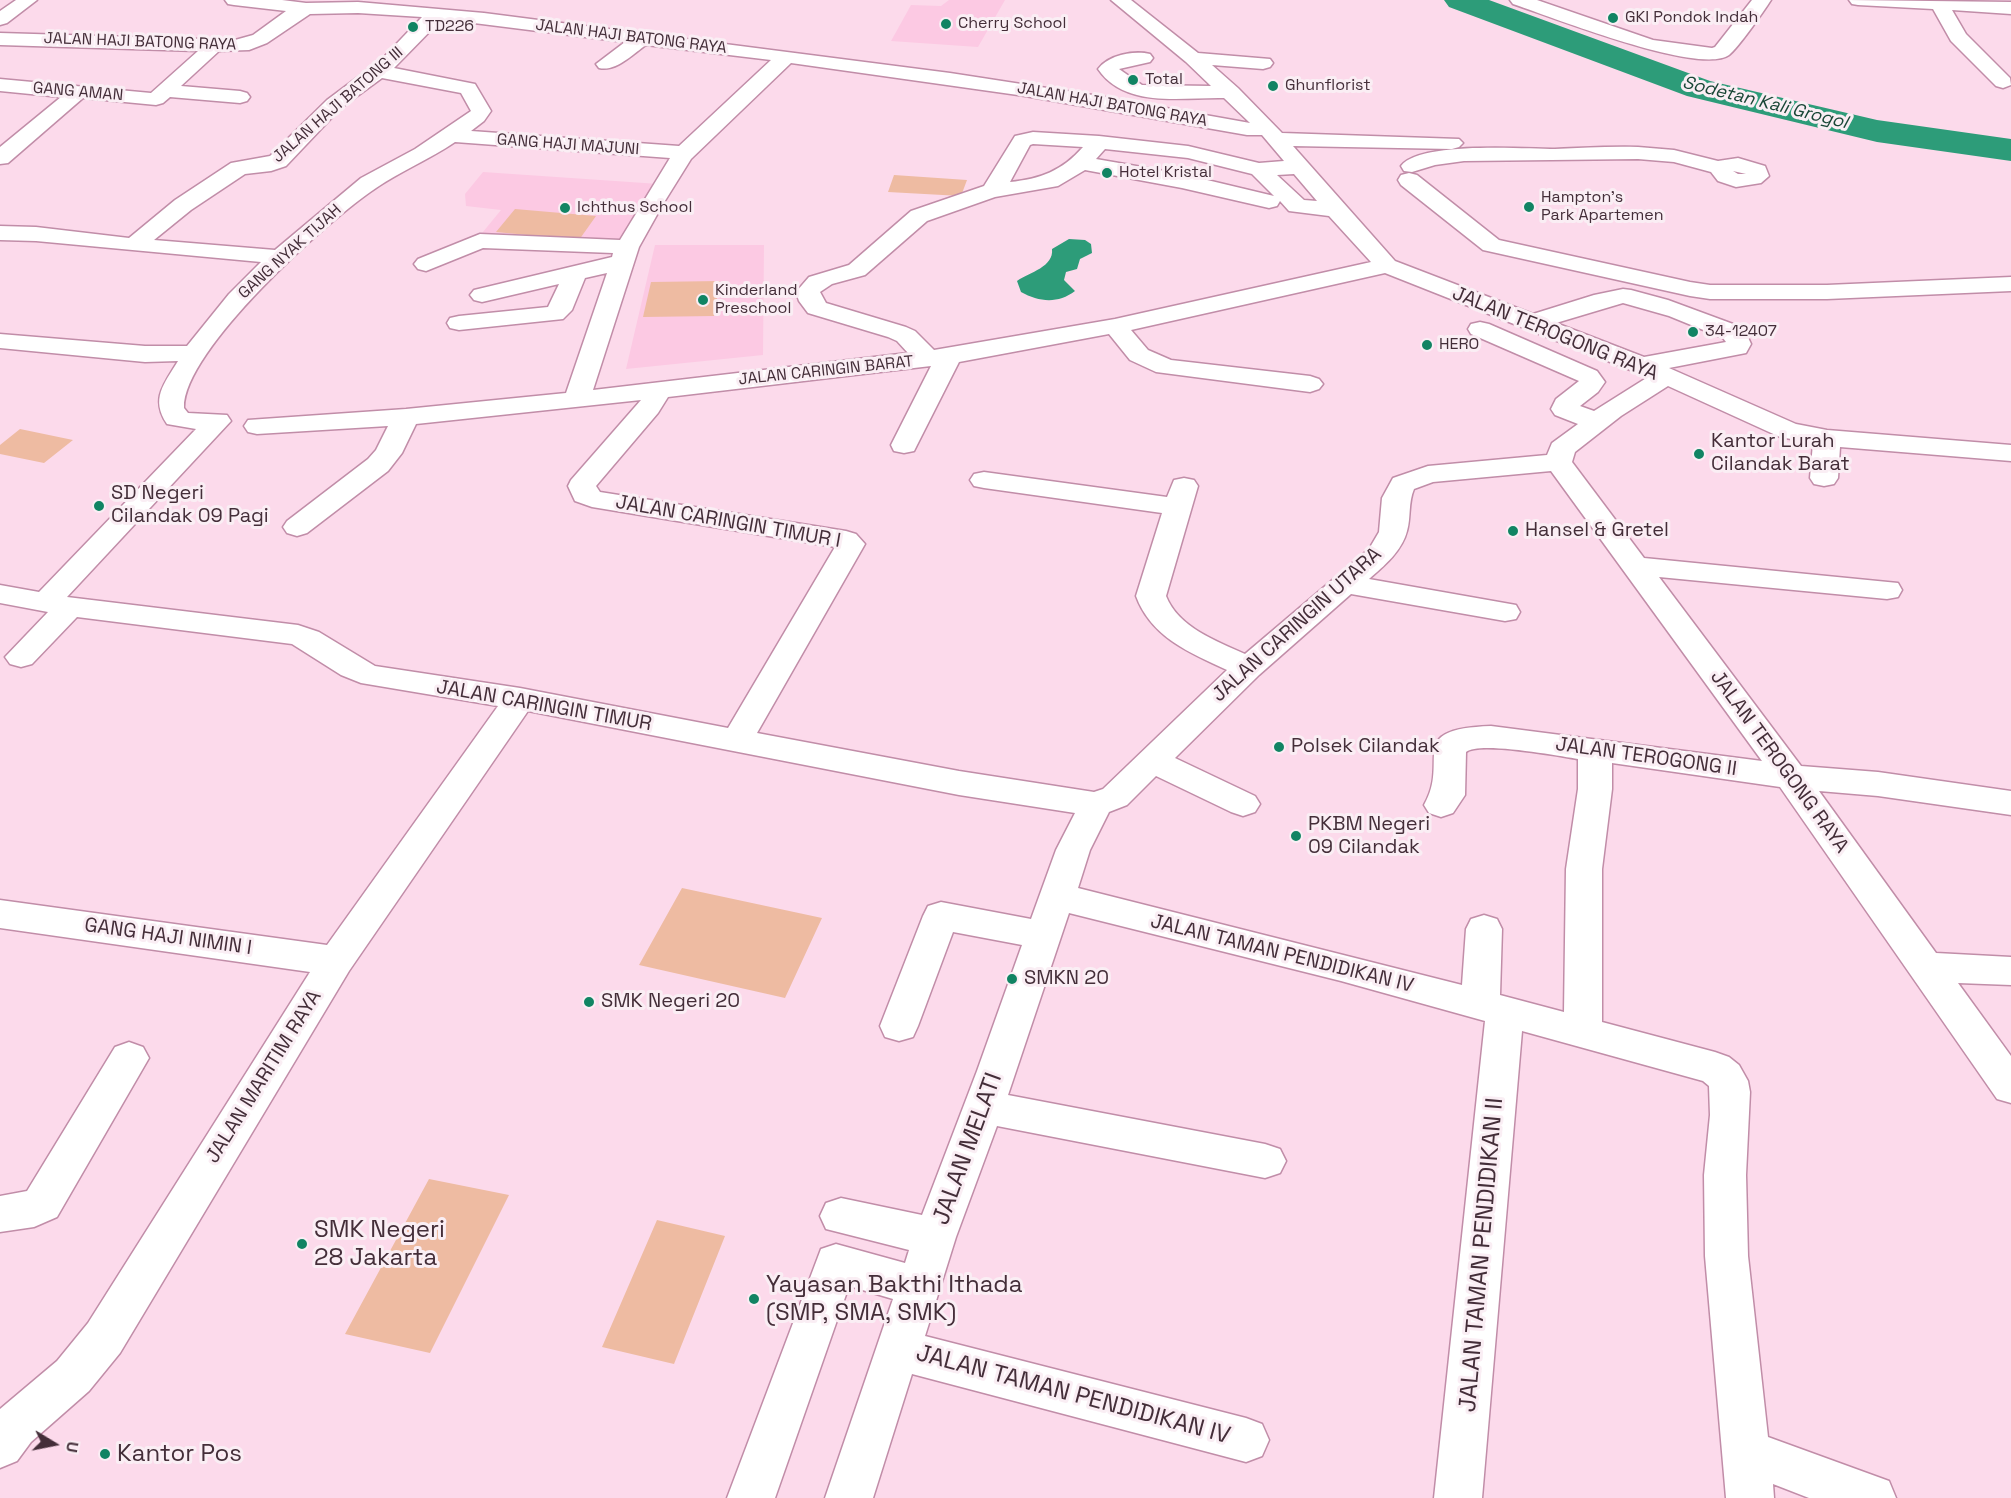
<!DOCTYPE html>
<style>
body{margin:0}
#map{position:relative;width:2011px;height:1498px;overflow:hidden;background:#fcdaeb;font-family:"Space Grotesk",sans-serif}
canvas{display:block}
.north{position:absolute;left:24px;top:1414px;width:60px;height:60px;-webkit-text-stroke:4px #faeef4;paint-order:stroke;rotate:100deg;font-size:16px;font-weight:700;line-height:24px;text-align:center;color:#442e39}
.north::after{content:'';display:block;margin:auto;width:21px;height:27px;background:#442e39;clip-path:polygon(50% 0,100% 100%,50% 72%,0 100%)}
</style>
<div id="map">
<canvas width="2011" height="1498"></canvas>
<div class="north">U</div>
</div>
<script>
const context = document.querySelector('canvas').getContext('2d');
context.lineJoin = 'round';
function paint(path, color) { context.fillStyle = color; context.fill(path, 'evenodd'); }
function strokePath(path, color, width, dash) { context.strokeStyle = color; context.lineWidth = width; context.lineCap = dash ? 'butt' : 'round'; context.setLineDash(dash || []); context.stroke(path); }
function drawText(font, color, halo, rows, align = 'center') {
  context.font = font + ' "Space Grotesk",sans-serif'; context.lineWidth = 6; context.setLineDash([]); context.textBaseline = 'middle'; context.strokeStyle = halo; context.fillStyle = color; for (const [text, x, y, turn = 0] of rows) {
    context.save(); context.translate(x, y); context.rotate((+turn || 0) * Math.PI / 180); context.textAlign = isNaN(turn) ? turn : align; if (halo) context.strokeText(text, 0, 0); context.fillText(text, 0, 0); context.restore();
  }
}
const built = new Path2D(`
 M949 0H1005L978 47 891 41 911 5 941 6Z
 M483 172 659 184 623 246 478 238 501 210 466 206 465 194Z
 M655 245H764L763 355 626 369Z`);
const green = new Path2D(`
 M894 175 967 180 961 196 888 192Z
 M515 209 596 216 579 240 496 232Z
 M720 281 714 316 643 317 651 282Z
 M20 429 73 440 44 463 0 454V445Z
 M682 888 822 918 785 998 639 965Z
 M429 1179 509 1195 430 1353 345 1334Z
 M657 1220 725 1236 674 1364 602 1347Z`);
const water = new Path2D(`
 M1069 239 1085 240 1091 244 1092 253 1080 259 1077 269 1066 272 1064 280 1075 291C1058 304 1039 302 1021 292L1017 281C1030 272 1054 267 1052 249Z`);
const river = new Path2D(`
 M1444 0H1489L1710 81 1877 120 2011 139V161L1877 142 1687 96 1449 7Z`);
const minor = new Path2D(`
 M16 0H37L7 23 0 25V11Z
 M225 0H282L306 3 358 2 484 13 950 73 1099 96 1250 123 1224 98C1182 97 1125 109 1098 69 1108 55 1134 50 1150 54L1153 58 1150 62 1119 69 1142 85 1211 86 1186 62 1111 0H1131L1198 53 1270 59 1273 63 1270 67 1263 69 1212 65 1238 88 1282 133 1459 139 1463 143 1459 147 1452 149 1293 146 1395 261 1533 314 1594 295 1623 289 1631 290 1668 300 1733 324 1745 331 1751 344 1746 353 1669 368 1796 424 1827 430 2011 445V461L1840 447 1838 478 1834 484 1824 486 1814 484 1810 478 1813 443 1780 437 1668 386 1621 416 1575 452 1572 462 1644 558 1898 583 1902 590 1898 597 1887 599 1659 577 1801 766 1878 772 2011 791V815L1878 796 1819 791 1936 953 2011 957V985L1958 983 2011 1056V1103L1997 1099 1780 787 1612 763V789L1602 869V1022L1715 1052 1729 1057 1739 1065 1748 1081 1750 1092 1746 1175 1748 1256 1768 1437 1889 1481 1896 1498H1809L1773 1484 1774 1498H1726L1705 1256 1704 1175 1710 1115 1709 1086 1703 1081 1522 1031 1482 1498H1434L1485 1021 1341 981 1069 913 1008 1095 1265 1144 1280 1149 1286 1161 1280 1173 1265 1178 997 1126 956 1237 925 1336 1246 1418 1262 1424 1269 1440 1262 1456 1246 1462 912 1374 873 1498H825L893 1299 849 1286 775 1498H727L821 1249 836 1244 905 1263 909 1250 826 1229 820 1216 826 1203 841 1198 922 1215 977 1071 1022 945 953 932 918 1026 913 1037 899 1041 885 1037 880 1026 923 916 928 906 941 902 1031 919 1056 850 1075 813 959 795 528 711 349 971 120 1353 89 1391 31 1442 17 1461 0 1468V1409L57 1361 88 1323 310 972 0 928V900L327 945 498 706 361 683 341 675 292 644 77 617 32 664 21 667 10 664 5 657 48 612 0 603V585L39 592 196 429 167 424C150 399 164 384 178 361L145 362 0 348V334L145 346H187L229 294 261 262 36 241 0 240V226L36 227 129 238 175 200 231 163 270 156 327 100 382 59 422 17 358 13 310 14 267 43 249 50 219 51 181 86 240 91 247 93 250 97 247 101 240 103 170 97 163 103 156 105 83 98 8 163 0 164V147L61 97 0 91V79L151 93 198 51 0 45V33L235 40 253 35 286 11 234 5 228 4ZM442 19 625 42 596 64 599 68C616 72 633 54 646 45L771 60 679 146 471 131 484 121 491 111 475 84 394 68ZM791 63 1025 96 1247 135H1262L1284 161 1259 163 1188 146 1099 136 1033 132 1015 136 984 186 911 211 849 265 809 277 796 292 799 301 808 313 888 337 897 341 908 353 593 390 639 247 663 204 691 159ZM382 78 461 93 471 111 415 149 361 178 275 250 154 240 191 210 245 174 271 171 286 166 341 108ZM455 142 670 158 620 240 480 234 418 259 414 264 418 269 426 271 483 248 613 253 612 257 474 290 470 295 474 300 482 302 559 284 548 307 459 316 450 318 447 323 450 328 459 330 563 319 572 310 585 278 607 273 566 393 406 409 248 420 244 426 248 432 257 434 388 426 376 450 368 459 287 521 283 527 287 533 297 536 307 533 388 471 402 453 416 424 641 400 571 480 568 486 575 501 592 507 835 547 728 728 520 688 375 666 319 632 298 625 67 597 231 421 227 415 188 413 184 408C182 351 329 219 376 188 401 171 430 159 455 142ZM1033 144 1083 147C1062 171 1040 179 1010 182L1030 145ZM1105 149 1188 158 1252 174 1274 196 1182 174 1096 159ZM1085 170 1182 188 1269 208 1277 206 1280 201 1289 211 1329 216 1371 262 1115 319 934 350 915 331 906 327 826 303 820 292 832 284 865 275 927 221 995 197 1058 186ZM1294 174 1317 201 1304 200 1277 175ZM1385 273 1648 377 1594 411 1580 406 1598 392 1605 382 1597 371 1489 324 1480 322 1471 324 1468 329 1471 334 1579 381 1556 399 1551 409 1555 415 1578 424 1552 443 1547 455 1428 466 1393 478 1382 498 1379 532 1369 549 1245 654C1216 641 1178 627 1166 596L1198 486 1194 480 1184 478 1174 480 1167 497 984 472 974 474 970 480 974 486 984 488 1162 513 1136 596C1151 637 1190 653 1227 670L1103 789 1094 792 959 771 757 733 865 544 856 534 846 531 600 492 596 486 658 413 668 397 931 366 891 445 894 451 904 453 914 451 917 445 959 362 1109 334 1130 360 1156 372 1310 392 1319 389 1323 384 1319 379 1310 376 1171 360 1148 350 1131 330ZM1623 303 1669 316 1723 338 1726 342 1644 357 1556 323ZM1551 471 1762 761 1491 726C1403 729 1451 759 1424 805L1429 813 1441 817 1453 813 1465 795 1466 752C1479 741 1559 756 1578 759V789L1566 869 1564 1012 1500 995 1502 929 1497 919 1484 915 1471 919 1466 929 1462 985 1078 888 1090 850 1109 812 1127 805 1156 776 1231 812 1243 816 1255 812 1260 804 1255 796 1175 758 1259 675 1351 594 1505 621 1516 619 1520 612 1516 605 1369 579C1384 566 1402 551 1407 531 1411 517 1408 503 1414 489L1433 482Z
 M1510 0H1537L1653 40 1712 48 1715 47 1752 0H1771C1764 11 1738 48 1729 55 1700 76 1549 16 1513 4Z
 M1849 0 2011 2V14L1952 10 1966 34 2010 78 2011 85 2003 88 1996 86 1951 41 1933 9 1858 5 1852 4Z
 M1638 147 1674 150 1718 161 1738 158 1765 166 1769 176 1761 183 1736 187 1718 181 1711 172 1674 162 1638 159 1464 161 1435 165 1412 172 1404 171 1401 166C1419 141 1525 149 1555 149 1583 148 1610 146 1638 147ZM1733 171 1746 174H1738Z
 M1409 173 1417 175 1499 240 1690 282 1710 285H1827L2011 277V291L1827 299H1710L1690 296 1483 250 1401 185 1398 180 1401 175Z
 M129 1042 143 1047 149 1058 57 1217 34 1227 0 1232V1196L27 1191 115 1047Z`);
const markers = [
 [1613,18,6,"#118463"],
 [946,24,6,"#118463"],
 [413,27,6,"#118463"],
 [1133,80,6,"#118463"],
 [1273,86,6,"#118463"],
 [1107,173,6,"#118463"],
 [1529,207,6,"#118463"],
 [565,208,6,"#118463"],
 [703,300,6,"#118463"],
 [1693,332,6,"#118463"],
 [1427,345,6,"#118463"],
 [1699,454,6,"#118463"],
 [99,506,6,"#118463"],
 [1513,531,6,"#118463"],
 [1279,747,6,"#118463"],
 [1296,836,6,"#118463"],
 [1012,979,6,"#118463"],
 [589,1002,6,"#118463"],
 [302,1244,6,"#118463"],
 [754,1299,6,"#118463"],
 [105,1454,6,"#118463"]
];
const farPoinames = [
 ["GKI Pondok Indah",1625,18],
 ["Cherry School",958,24],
 ["TD226",425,27],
 ["Total",1145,80],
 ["Ghunflorist",1285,86],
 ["Hotel Kristal",1119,173],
 ["Hampton's",1541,198],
 ["Park Apartemen",1541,216],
 ["Ichthus School",577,208],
 ["Kinderland",715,291],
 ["Preschool",715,309],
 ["34-12407",1705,332],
 ["HERO",1439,345]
];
const farStreetnames = [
 ["JALAN HAJI BATONG RAYA",631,37,7],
 ["JALAN HAJI BATONG RAYA",140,42,2],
 ["GANG AMAN",78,92,5],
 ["JALAN HAJI BATONG III",338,105,-41],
 ["JALAN HAJI BATONG RAYA",1112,105,10],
 ["GANG HAJI MAJUNI",568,145,4],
 ["GANG NYAK TIJAH",290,252,-42],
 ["JALAN CARINGIN BARAT",826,371,-6]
];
const farWaternames = [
 ["Sodetan Kali Grogol",1765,103,14]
];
const streetNames = [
 ["JALAN TEROGONG RAYA",1555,334,22],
 ["JALAN CARINGIN TIMUR I",728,522,10],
 ["JALAN CARINGIN UTARA",1297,625,-42],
 ["JALAN CARINGIN TIMUR",544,706,10],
 ["JALAN TEROGONG II",1646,757,8],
 ["JALAN TEROGONG RAYA",1779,762,54],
 ["GANG HAJI NIMIN I",168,937,8],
 ["JALAN TAMAN PENDIDIKAN IV",1282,954,14],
 ["JALAN MARITIM RAYA",264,1077,-58]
];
const poiNames = [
 ["Kantor Lurah",1711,442],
 ["Cilandak Barat",1711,465],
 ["SD Negeri",111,494],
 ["Cilandak 09 Pagi",111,517],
 ["Hansel & Gretel",1525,531],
 ["Polsek Cilandak",1291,747],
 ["PKBM Negeri",1308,825],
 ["09 Cilandak",1308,848],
 ["SMKN 20",1024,979],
 ["SMK Negeri 20",601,1002]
];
const nearStreetnames = [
 ["JALAN MELATI",968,1149,-70],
 ["JALAN TAMAN PENDIDIKAN II",1482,1255,-85],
 ["JALAN TAMAN PENDIDIKAN IV",1073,1395,15]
];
const nearPoinames = [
 ["SMK Negeri",314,1230],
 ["28 Jakarta",314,1258],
 ["Yayasan Bakthi Ithada",766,1285],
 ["(SMP, SMA, SMK)",766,1313],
 ["Kantor Pos",117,1454]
];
paint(built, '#fcc9e3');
paint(green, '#eebba2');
paint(water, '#2d9c79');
paint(river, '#2d9c79');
strokePath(minor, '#c18da8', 3);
paint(minor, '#fff');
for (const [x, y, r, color] of markers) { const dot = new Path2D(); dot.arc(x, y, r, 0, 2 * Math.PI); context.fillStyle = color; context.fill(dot); strokePath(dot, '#faeef4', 2); }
drawText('16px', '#442e39', '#faeef4', farPoinames, 'left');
drawText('16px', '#442e39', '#faeef4', farStreetnames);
drawText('italic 18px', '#1a4737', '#faeef4', farWaternames);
drawText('20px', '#442e39', '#faeef4', streetNames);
drawText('20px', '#442e39', '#faeef4', poiNames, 'left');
drawText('24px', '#442e39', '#faeef4', nearStreetnames);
drawText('24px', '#442e39', '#faeef4', nearPoinames, 'left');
</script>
